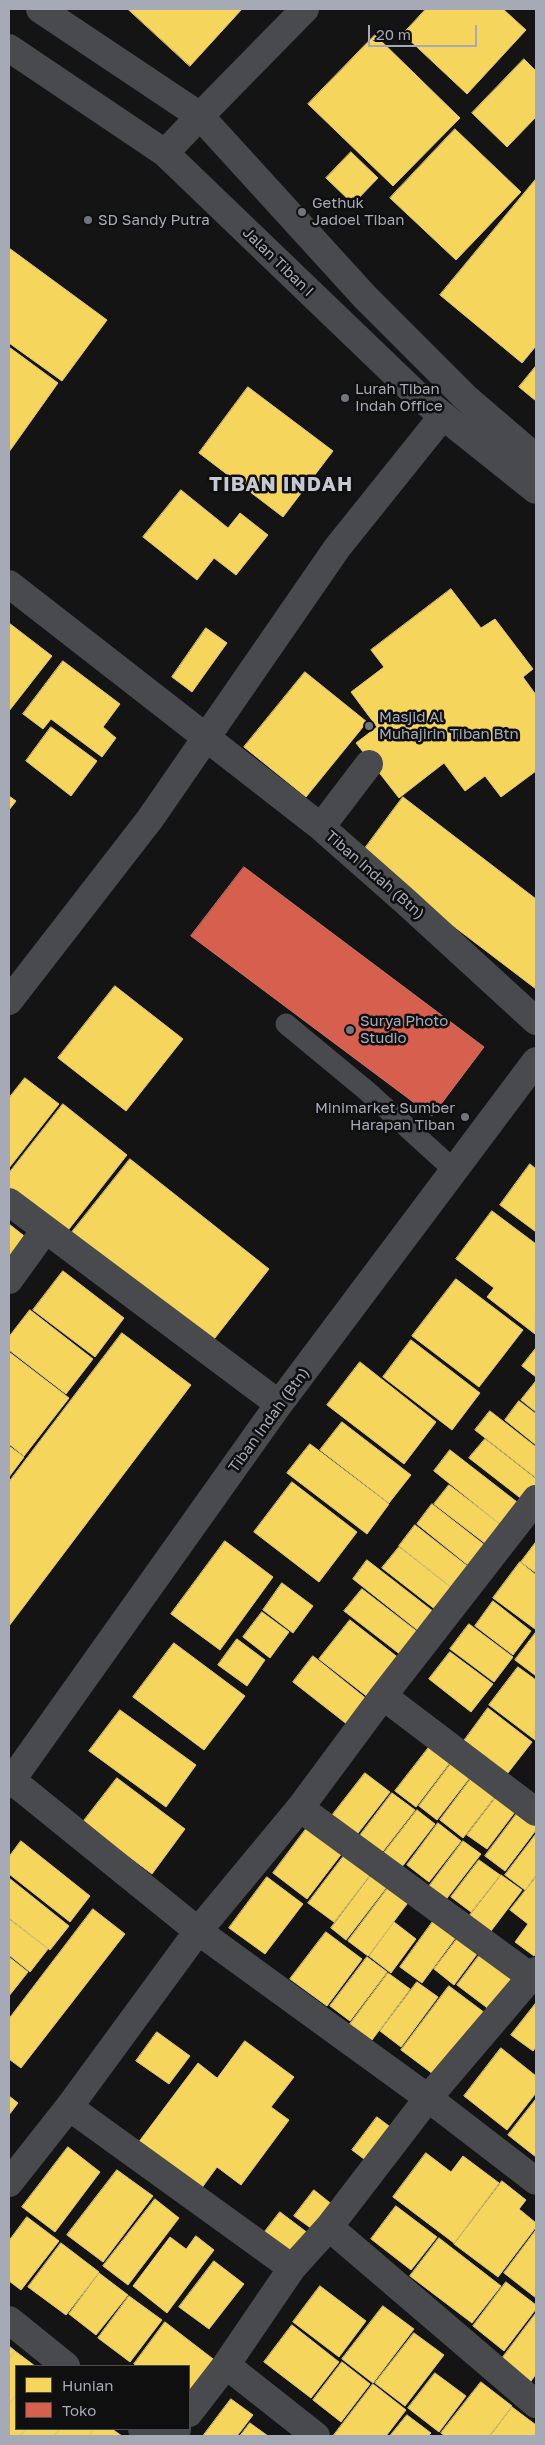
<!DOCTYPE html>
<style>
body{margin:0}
#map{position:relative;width:545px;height:2445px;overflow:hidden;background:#141415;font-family:"Golos Text",sans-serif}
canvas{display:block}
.frame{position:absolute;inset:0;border:10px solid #a6a9b6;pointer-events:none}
.legend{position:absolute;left:15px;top:2365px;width:175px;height:65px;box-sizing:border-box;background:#0f0f10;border:1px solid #4b4d52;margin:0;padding:6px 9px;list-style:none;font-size:15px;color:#a6a9b6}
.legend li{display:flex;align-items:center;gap:10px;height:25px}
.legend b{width:25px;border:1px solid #4b4d52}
.scale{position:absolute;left:368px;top:25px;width:109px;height:22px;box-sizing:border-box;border:2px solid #a6a9b6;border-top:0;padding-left:6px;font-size:15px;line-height:18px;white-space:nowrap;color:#a6a9b6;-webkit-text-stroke:4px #0f0f10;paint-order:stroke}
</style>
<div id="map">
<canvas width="545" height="2445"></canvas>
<div class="frame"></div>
<ul class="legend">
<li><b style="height:14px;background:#f6d55c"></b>Hunian</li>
<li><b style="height:14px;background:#d6604d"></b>Toko</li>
</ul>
<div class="scale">20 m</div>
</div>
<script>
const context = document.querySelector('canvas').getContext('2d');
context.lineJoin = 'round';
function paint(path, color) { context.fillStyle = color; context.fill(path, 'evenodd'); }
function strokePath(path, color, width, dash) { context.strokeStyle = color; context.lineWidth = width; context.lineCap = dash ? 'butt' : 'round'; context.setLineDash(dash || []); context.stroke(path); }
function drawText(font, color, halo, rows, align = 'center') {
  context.font = font + ' "Golos Text",sans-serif'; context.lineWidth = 5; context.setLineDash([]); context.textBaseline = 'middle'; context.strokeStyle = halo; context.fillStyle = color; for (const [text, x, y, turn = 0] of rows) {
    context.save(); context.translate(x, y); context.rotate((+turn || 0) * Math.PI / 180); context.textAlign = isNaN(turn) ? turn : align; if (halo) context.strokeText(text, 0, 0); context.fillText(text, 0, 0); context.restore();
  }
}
const homes = new Path2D(`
 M128 9H242L190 66Z
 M426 9H503L526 30 467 94 403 34Z
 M375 35 460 118 393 186 308 104Z
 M524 59 536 71V117L507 147 472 113Z
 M455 129 521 192 456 260 390 198Z
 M351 152 378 178 353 204 326 178Z
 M536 179V346L522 363 440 295Z
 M9 248 107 320 62 381 9 343Z
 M9 347 58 383 9 452Z
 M536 366V401L519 387Z
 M248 387 333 451 283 517 199 453Z
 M181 490 228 528 240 513 268 535 236 575 214 558 197 580 143 537Z
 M451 589 481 628 495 619 533 669 523 677 536 695V771L501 797 485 776 465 791 444 763 399 798 356 743 377 727 351 692 384 667 371 650Z
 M9 623 52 656 9 711Z
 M206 628 227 643 192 692 172 677Z
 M63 661 120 704 103 727 116 738 102 757 51 719 43 729 23 714Z
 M305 672 367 722 306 797 244 747Z
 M51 727 97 761 71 796 26 761Z
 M9 796 16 801 9 810Z
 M403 797 536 899V989L360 855Z
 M115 986 183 1039 126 1111 58 1058Z
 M25 1078 59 1104 9 1168V1098Z
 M63 1104 127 1155 62 1238 9 1195V1173Z
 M130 1159 269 1269 211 1343 72 1232Z
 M530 1164 536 1169V1232L500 1205Z
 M492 1211 536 1244 535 1334 487 1297 494 1288 456 1259Z
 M9 1224 28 1239 9 1265Z
 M63 1271 124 1318 95 1357 33 1310Z
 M456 1279 523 1330 479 1387 412 1336Z
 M30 1310 93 1359 66 1394 9 1350V1337Z
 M122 1333 191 1385 9 1626V1482Z
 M411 1340 480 1393 452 1430 383 1377Z
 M536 1348V1377L522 1366Z
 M9 1352 69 1398 24 1456 9 1444Z
 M360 1362 436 1422 404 1464 327 1405Z
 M536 1381V1412L521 1400Z
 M519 1401 536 1414V1445L505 1420Z
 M490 1411 536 1447 535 1477 475 1430Z
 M342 1422 411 1475 389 1503 320 1450Z
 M485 1439 536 1479V1484L523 1500 469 1458Z
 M310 1444 389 1504 367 1534 287 1473Z
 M9 1446 24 1457 9 1477Z
 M450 1450 517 1502 500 1524 434 1471Z
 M292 1482 357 1532 319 1582 254 1532Z
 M449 1485 501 1525 486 1544 434 1504Z
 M432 1504 491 1550 474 1570 417 1524Z
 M415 1525 471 1569 455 1590 399 1546Z
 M225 1541 273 1577 220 1650 171 1614Z
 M536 1542V1573L521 1562Z
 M399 1547 453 1589 436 1610 382 1568Z
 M367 1560 434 1612 420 1632 353 1579Z
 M520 1562 536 1575 535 1629 493 1598Z
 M282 1583 313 1606 293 1633 263 1610Z
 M362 1589 419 1633 401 1655 344 1611Z
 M493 1601 531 1631 513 1655 475 1626Z
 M262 1612 289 1632 270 1658 243 1637Z
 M350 1620 400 1659 369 1698 319 1659Z
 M469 1624 513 1657 494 1682 450 1649Z
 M536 1632V1676L515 1660Z
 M237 1639 265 1660 247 1686 218 1665Z
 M174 1643 245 1696 204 1750 133 1697Z
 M450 1652 493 1684 471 1712 429 1679Z
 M313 1656 368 1700 348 1725 293 1682Z
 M518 1667 536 1680 535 1740 489 1705Z
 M488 1708 532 1742 504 1778 461 1745Z
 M120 1710 196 1765 166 1807 89 1751Z
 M433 1742 454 1757 416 1807 395 1791Z
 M455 1758 474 1772 437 1820 419 1806Z
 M365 1773 390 1792 355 1837 330 1818Z
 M475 1773 499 1791 463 1838 440 1820Z
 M117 1778 185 1829 152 1874 83 1822Z
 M392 1793 415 1810 380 1855 358 1838Z
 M499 1793 518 1808 487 1849 467 1835Z
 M417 1810 435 1824 401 1868 383 1854Z
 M518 1812 536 1825V1830L505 1871 485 1856Z
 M438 1823 461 1841 429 1882 407 1865Z
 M309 1825 343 1852 307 1899 273 1873Z
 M536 1834V1875L525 1890 505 1875Z
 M21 1841 90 1896 70 1922 9 1874V1857Z
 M463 1841 481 1854 444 1902 427 1889Z
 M346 1853 372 1872 334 1922 308 1903Z
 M479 1860 500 1875 471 1912 451 1897Z
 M373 1872 389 1884 346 1940 331 1928Z
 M501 1875 522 1890 491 1931 470 1915Z
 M267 1877 303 1904 265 1954 229 1928Z
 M536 1877V1953L534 1956 515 1942 528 1924 510 1910Z
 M9 1878 69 1926 50 1950 9 1918Z
 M390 1885 410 1900 368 1956 348 1941Z
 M93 1909 125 1934 21 2068 9 2059V2019Z
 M9 1919 48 1949 30 1972 9 1955Z
 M434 1920 456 1937 422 1983 400 1967Z
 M394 1922 416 1939 391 1973 369 1956Z
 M326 1932 362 1959 327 2006 290 1979Z
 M460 1935 480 1950 454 1985 434 1969Z
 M481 1953 514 1978 490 2010 457 1985Z
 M9 1957 28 1972 9 1996Z
 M367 1957 387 1972 350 2021 330 2006Z
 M388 1973 410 1989 372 2040 350 2024Z
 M417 1982 438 1997 401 2047 380 2031Z
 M449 1986 485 2013 437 2077 401 2050Z
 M536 2003V2047L533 2051 511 2035Z
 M157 2032 190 2056 169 2084 136 2061Z
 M245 2041 294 2077 271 2107 289 2120 241 2185 217 2167 201 2189 138 2143 198 2063 217 2078Z
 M501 2048 536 2076V2093L507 2130 464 2096Z
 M9 2096 18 2103 9 2115Z
 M536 2099V2157L508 2135Z
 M377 2117 397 2132 372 2165 352 2150Z
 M68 2147 100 2172 55 2232 22 2207Z
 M426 2153 451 2172 463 2156 499 2183 454 2243 393 2197Z
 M117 2170 153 2196 103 2262 67 2235Z
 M502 2181 526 2200 519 2209 536 2223V2227L498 2277 454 2244Z
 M314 2190 334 2206 315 2231 294 2216Z
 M155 2199 179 2218 128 2285 103 2266Z
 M396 2206 437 2237 411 2270 371 2239Z
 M280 2212 313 2237 293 2263 260 2238Z
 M27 2217 59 2241 21 2290 9 2281V2241Z
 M536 2230V2298L504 2273Z
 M196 2236 214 2250 167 2313 133 2286 170 2237 186 2249Z
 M439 2238 501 2286 472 2323 410 2276Z
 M61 2243 99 2272 66 2315 28 2287Z
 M214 2261 244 2284 209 2329 179 2307Z
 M99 2273 128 2295 96 2335 69 2314Z
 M506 2282 536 2305V2309L504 2351 473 2326Z
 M320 2286 366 2321 339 2357 293 2322Z
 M129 2296 162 2320 130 2362 98 2338Z
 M383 2306 414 2329 373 2383 342 2359Z
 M536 2313V2374L529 2384 500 2361Z
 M165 2322 217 2362 189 2399V2366H137L134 2364Z
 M292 2325 339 2362 311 2398 264 2362Z
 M414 2333 444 2355 405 2406 375 2383Z
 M9 2346 15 2351 9 2360Z
 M15 2351 35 2366H16V2395L9 2405V2360Z
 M342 2362 370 2384 341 2422 313 2400Z
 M435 2373 466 2396 439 2432 408 2408Z
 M481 2382 512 2406 489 2436H445L441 2433Z
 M373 2384 406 2410 386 2436H336L334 2435Z
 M16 2395V2429H26L20 2436H9V2405Z
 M231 2399 253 2415 237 2436H203Z
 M512 2407 536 2425 535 2436H490Z
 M407 2415 431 2433 428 2436H390Z
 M250 2423 268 2436H240Z
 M26 2429H60L54 2436H20Z
 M60 2429H94L89 2436H54Z
 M94 2429H112L122 2436H89Z`);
const shops = new Path2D(`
 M244 867 484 1047 432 1116 191 936Z`);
const service = new Path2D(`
 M286 1024 367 1091 455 1171`);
const minor = new Path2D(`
 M200 116 305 9
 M9 584 321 827 405 901 536 1021
 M321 827 369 764
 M9 1001 150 819 337 548 442 417
 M9 1202 279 1404
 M9 1280 45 1230
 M383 1696 536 1812
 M9 1778 198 1931 428 2098 536 2181
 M9 1784 279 1404 536 1061
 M300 1808 531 1977
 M69 2107 292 2268
 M9 2183 69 2107 198 1931 300 1808 383 1696 536 1499
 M329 2227 536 2404
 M9 2320 66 2366
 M226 2365 316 2436
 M189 2413 226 2365 292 2268 329 2227 428 2098 536 1971
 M142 2429 151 2436
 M171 2436 177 2429`);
const tertiary = new Path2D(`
 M40 9 200 116 365 297 465 397 536 458
 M9 48 165 153 417 395 536 490
 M165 153 200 116`);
const markers = [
 [302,212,5,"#73757e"],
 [88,220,5,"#73757e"],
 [345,398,5,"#73757e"],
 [369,726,5,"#73757e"],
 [350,1030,5,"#73757e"],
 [465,1117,5,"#73757e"]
];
const poiNames = [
 ["Gethuk",312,203],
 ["Jadoel Tiban",312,220],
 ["SD Sandy Putra",98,220],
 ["Lurah Tiban",355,389],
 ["Indah Office",355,406],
 ["Masjid Al",379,717],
 ["Muhajirin Tiban Btn",379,734],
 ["Surya Photo",360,1021],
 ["Studio",360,1038],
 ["Minimarket Sumber",455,1108,"right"],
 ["Harapan Tiban",455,1125,"right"]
];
const streetNames = [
 ["Jalan Tiban I",278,262,44],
 ["Tiban Indah (Btn)",375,875,41],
 ["Tiban Indah (Btn)",269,1420,-54]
];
const districtNames = [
 ["TIBAN INDAH",281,485]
];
paint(homes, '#f6d55c');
strokePath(homes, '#dec877', 1);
paint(shops, '#d6604d');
strokePath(shops, '#c8766c', 1);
strokePath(service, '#494a4d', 21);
strokePath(minor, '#494a4d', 28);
strokePath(tertiary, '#494a4d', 28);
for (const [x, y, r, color] of markers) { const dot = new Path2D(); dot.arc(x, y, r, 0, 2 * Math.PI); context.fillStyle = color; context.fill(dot); strokePath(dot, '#0f0f10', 2); }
drawText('15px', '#a6a9b6', '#0f0f10', poiNames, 'left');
drawText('15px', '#a6a9b6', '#0f0f10', streetNames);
context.letterSpacing = '1px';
drawText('bold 20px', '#c6c8d2', '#0f0f10', districtNames);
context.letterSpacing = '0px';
</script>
